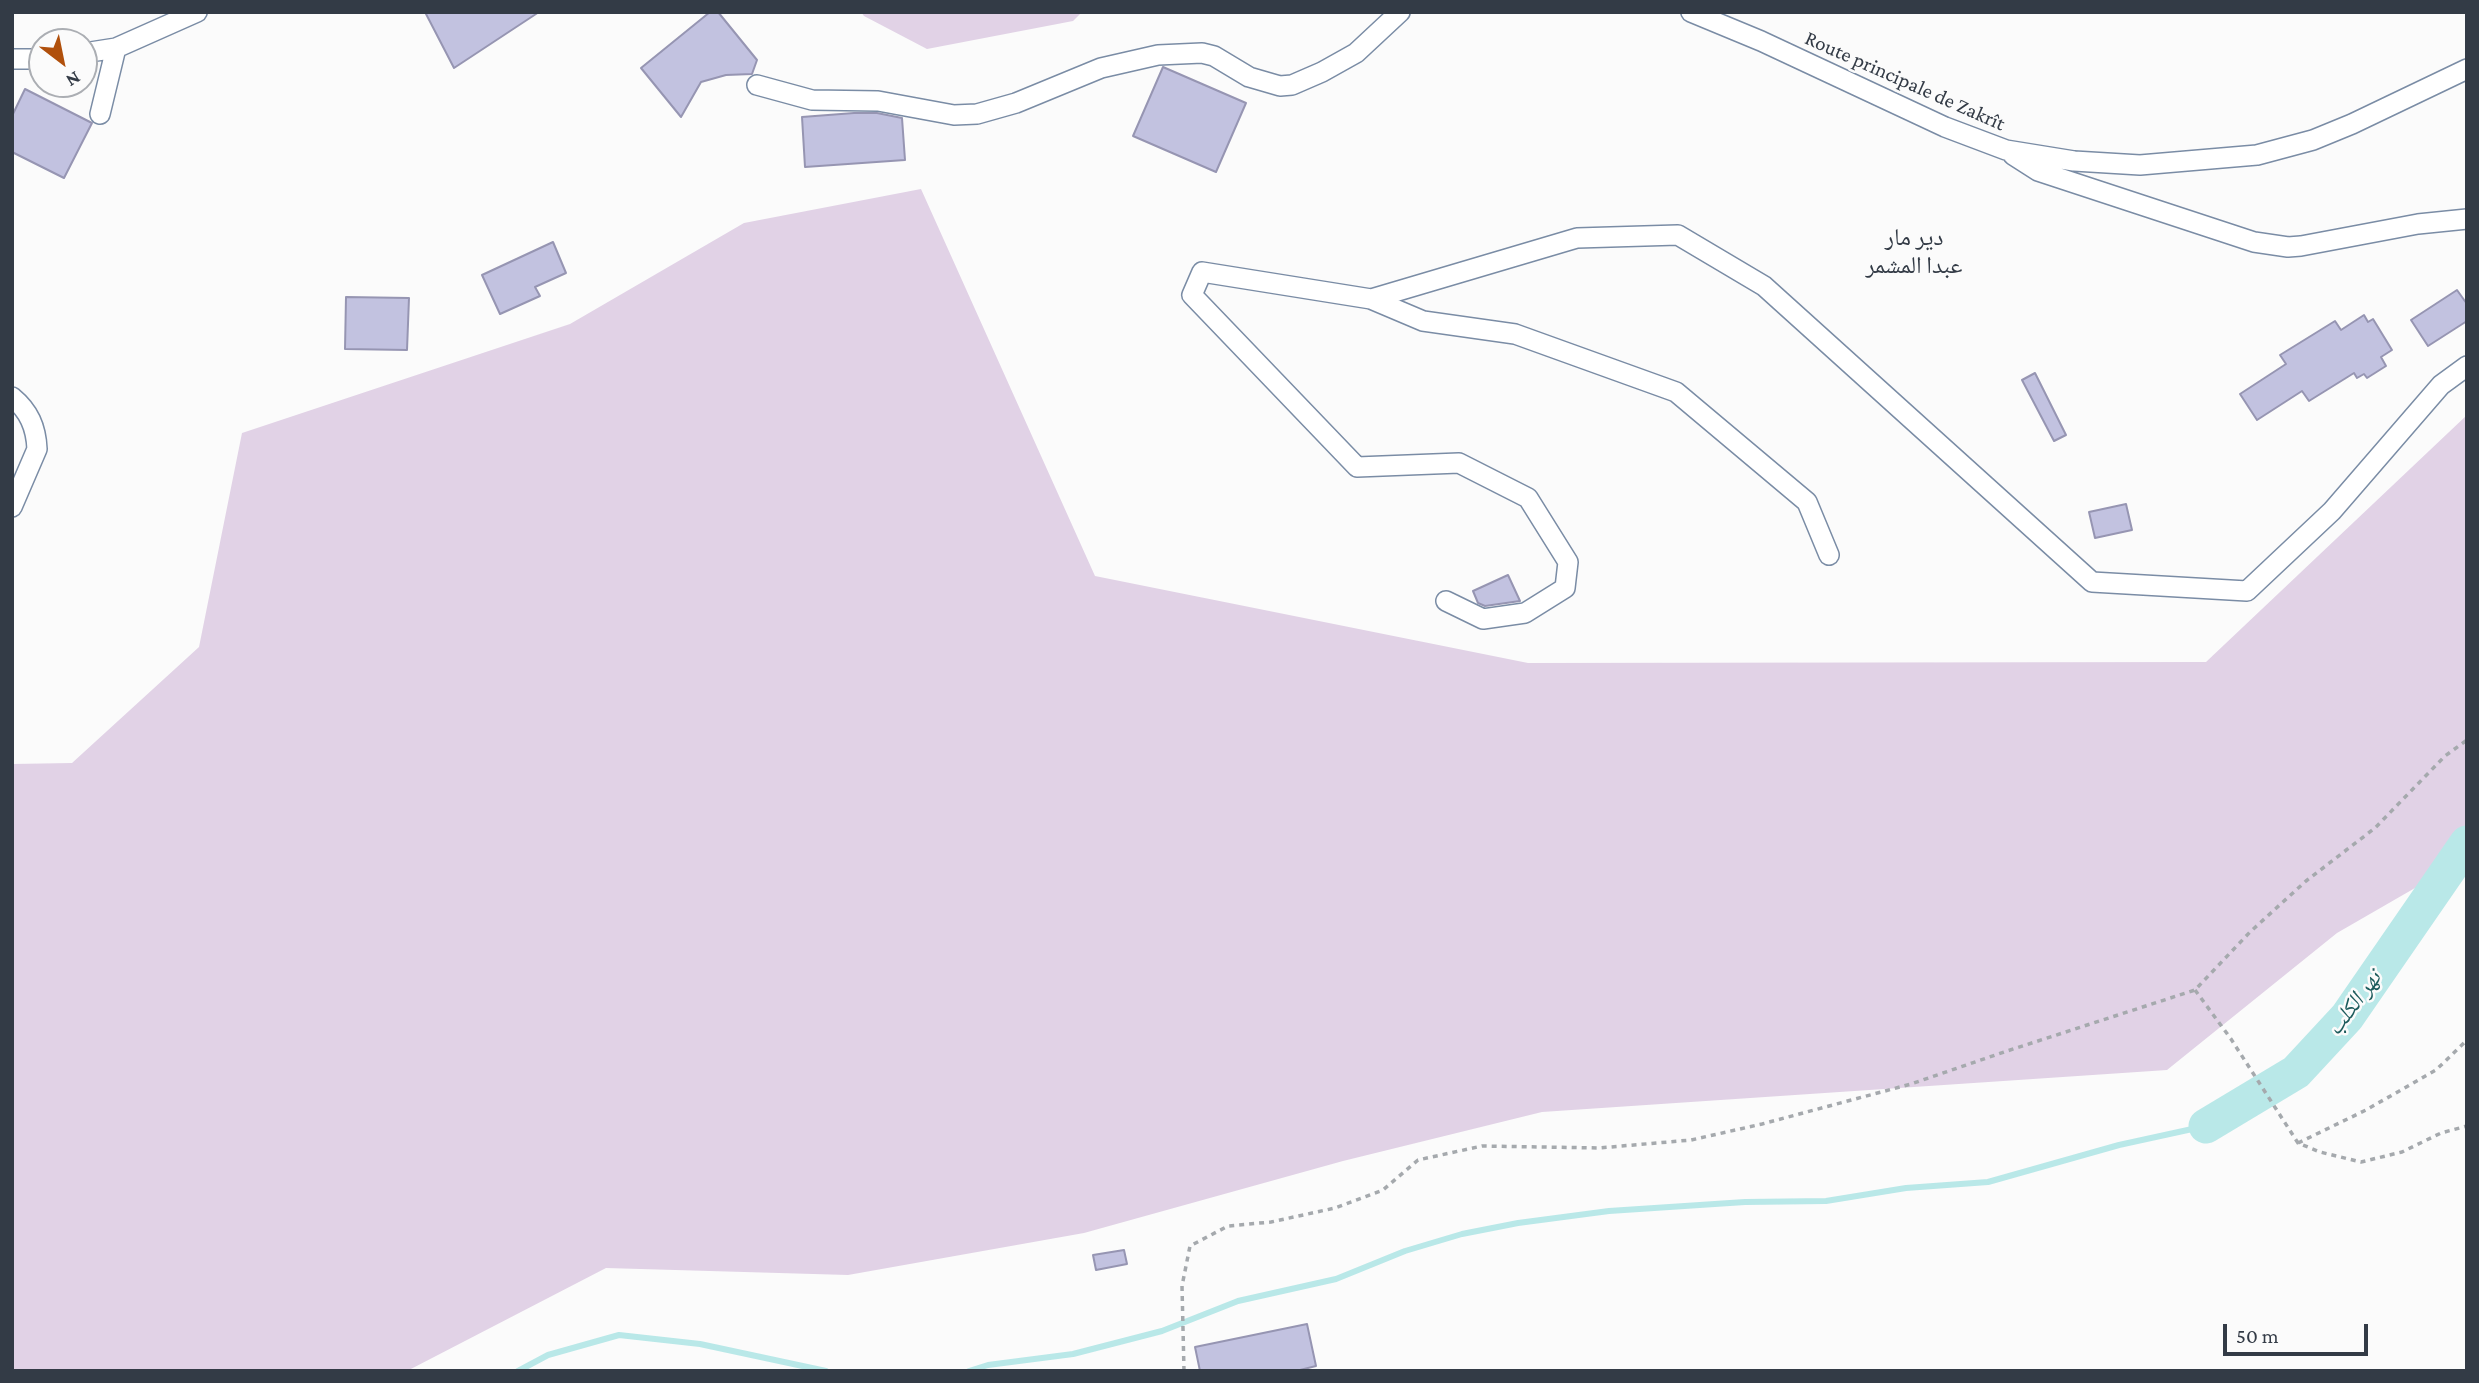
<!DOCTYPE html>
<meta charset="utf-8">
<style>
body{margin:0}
#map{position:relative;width:2479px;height:1383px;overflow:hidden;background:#fbfbfb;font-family:"Crimson Pro",serif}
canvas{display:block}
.frame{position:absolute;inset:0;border:14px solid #333b46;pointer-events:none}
.north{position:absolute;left:28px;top:28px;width:70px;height:70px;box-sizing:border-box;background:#fbfbfb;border:2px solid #abaeb3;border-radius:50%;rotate:148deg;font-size:19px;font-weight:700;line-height:28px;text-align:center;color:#333b46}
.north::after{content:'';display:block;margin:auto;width:24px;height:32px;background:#b0500c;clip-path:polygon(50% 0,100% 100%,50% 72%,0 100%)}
.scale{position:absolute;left:2223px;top:1324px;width:145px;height:32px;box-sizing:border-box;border:4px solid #333b46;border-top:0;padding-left:9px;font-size:21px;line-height:24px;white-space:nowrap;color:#333b46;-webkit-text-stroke:5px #fbfbfb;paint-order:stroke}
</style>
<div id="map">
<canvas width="2479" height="1383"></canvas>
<div class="frame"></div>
<div class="north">N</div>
<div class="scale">50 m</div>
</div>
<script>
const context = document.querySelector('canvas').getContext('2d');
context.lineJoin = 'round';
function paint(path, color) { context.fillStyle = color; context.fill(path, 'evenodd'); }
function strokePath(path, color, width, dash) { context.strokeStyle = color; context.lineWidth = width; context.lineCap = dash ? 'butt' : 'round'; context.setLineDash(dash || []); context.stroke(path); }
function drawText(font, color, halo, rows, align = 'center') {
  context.font = font + ' "Crimson Pro","Noto Naskh Arabic",serif'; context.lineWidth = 5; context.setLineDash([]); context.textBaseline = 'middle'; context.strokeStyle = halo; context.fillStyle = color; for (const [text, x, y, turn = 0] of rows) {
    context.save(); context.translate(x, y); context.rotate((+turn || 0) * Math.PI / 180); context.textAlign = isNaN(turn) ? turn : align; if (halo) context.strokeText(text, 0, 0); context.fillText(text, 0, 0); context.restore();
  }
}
const green = new Path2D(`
 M861 12H1082L1073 21 927 49 864 16Z
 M921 189 1095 576 1528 663 2206 662 2467 415V858L2337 933 2167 1070 1542 1112 1343 1161 1084 1233 848 1275 606 1268 407 1371H12V764L72 763 199 647 242 433 570 324 744 223Z`);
const stream = new Path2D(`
 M518 1371 548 1355 619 1335 700 1344 826 1371
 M969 1371 988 1365 1073 1354 1162 1331 1238 1301 1336 1279 1405 1251 1462 1234 1518 1223 1609 1211 1745 1202 1826 1201 1906 1188 1988 1182 2119 1145 2206 1126`);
const river = new Path2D(`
 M2206 1126 2296 1072 2347 1017 2467 843`);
const building = new Path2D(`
 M425 12H539L454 68Z
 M710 12H718L757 60 752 74 726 75 701 82 681 117 641 68Z
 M1163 67 1246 103 1216 172 1133 136Z
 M25 89 92 123 64 178 12 152V116Z
 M854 113H877L902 118 905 160 805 167 802 117Z
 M553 242 566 273 535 287 540 296 500 314 482 275Z
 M2457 290 2467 304V321L2428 346 2411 320Z
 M346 297 409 298 407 350 345 349Z
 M2364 315 2368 322 2373 319 2392 350 2381 357 2386 366 2367 378 2364 374 2357 378 2354 373 2309 401 2302 391 2257 420 2240 394 2286 364 2280 355 2335 321 2341 330Z
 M2035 373 2066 435 2054 441 2022 380Z
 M2126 504 2132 530 2095 538 2089 512Z
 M1508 575 1520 601 1485 606 1478 603 1473 591Z
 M1124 1250 1127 1264 1096 1270 1093 1255Z
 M1307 1324 1316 1366 1296 1371H1200L1195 1347Z`);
const path = new Path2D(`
 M2195 990 2231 1039 2298 1143 2320 1152 2361 1162 2402 1152 2441 1133 2467 1126
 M2298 1143 2366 1110 2436 1070 2467 1040
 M1184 1371 1182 1286 1190 1246 1228 1226 1271 1222 1335 1208 1383 1190 1418 1160 1482 1146 1599 1148 1691 1140 1762 1124 1911 1084 2004 1052 2195 990 2250 932 2306 881 2375 828 2445 756 2467 740`);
const minor = new Path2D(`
 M1691 12 1761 41 1945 127 2006 150 2074 161 2140 165 2257 155 2313 140 2352 124 2467 69
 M84 53 116 48 197 12
 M12 59H42
 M757 85 812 100 878 101 954 115 977 114 1016 103 1101 68 1158 55 1202 53 1214 56 1249 77 1280 86 1292 85 1322 72 1356 53 1400 12
 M100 114 116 48
 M2013 155 2038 171 2254 242 2288 247 2301 246 2418 224 2467 219
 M1371 299 1423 321 1515 334 1676 392 1807 502 1829 555
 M12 397C29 411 36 427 37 449L12 507
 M1446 601 1483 619 1525 613 1565 588 1568 562 1528 498 1459 463 1357 467 1192 295 1202 272 1371 299 1577 238 1678 235 1764 286 2092 582 2247 591 2332 511 2441 385 2467 366`);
const streetNames = [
 ["Route principale de Zakrît",1905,81,24]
];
const waterNames = [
 ["نهر الكلب",2354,1003,-53]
];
const quarterNames = [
 ["دير مار",1914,238],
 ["عبدا المشمر",1914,266]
];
paint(green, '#e1d2e6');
strokePath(stream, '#b9e8e8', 6);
strokePath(river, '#b9e8e8', 35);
paint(building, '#c2c2e0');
strokePath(building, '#9695b2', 2);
strokePath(minor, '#7a8ca5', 22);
strokePath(path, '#a5a9ad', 3.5, [5, 5]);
strokePath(minor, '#fff', 19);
drawText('21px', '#333b46', '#fbfbfb', streetNames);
drawText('italic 23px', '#1c5b5c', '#fbfbfb', waterNames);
drawText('24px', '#333b46', '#fbfbfb', quarterNames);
</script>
